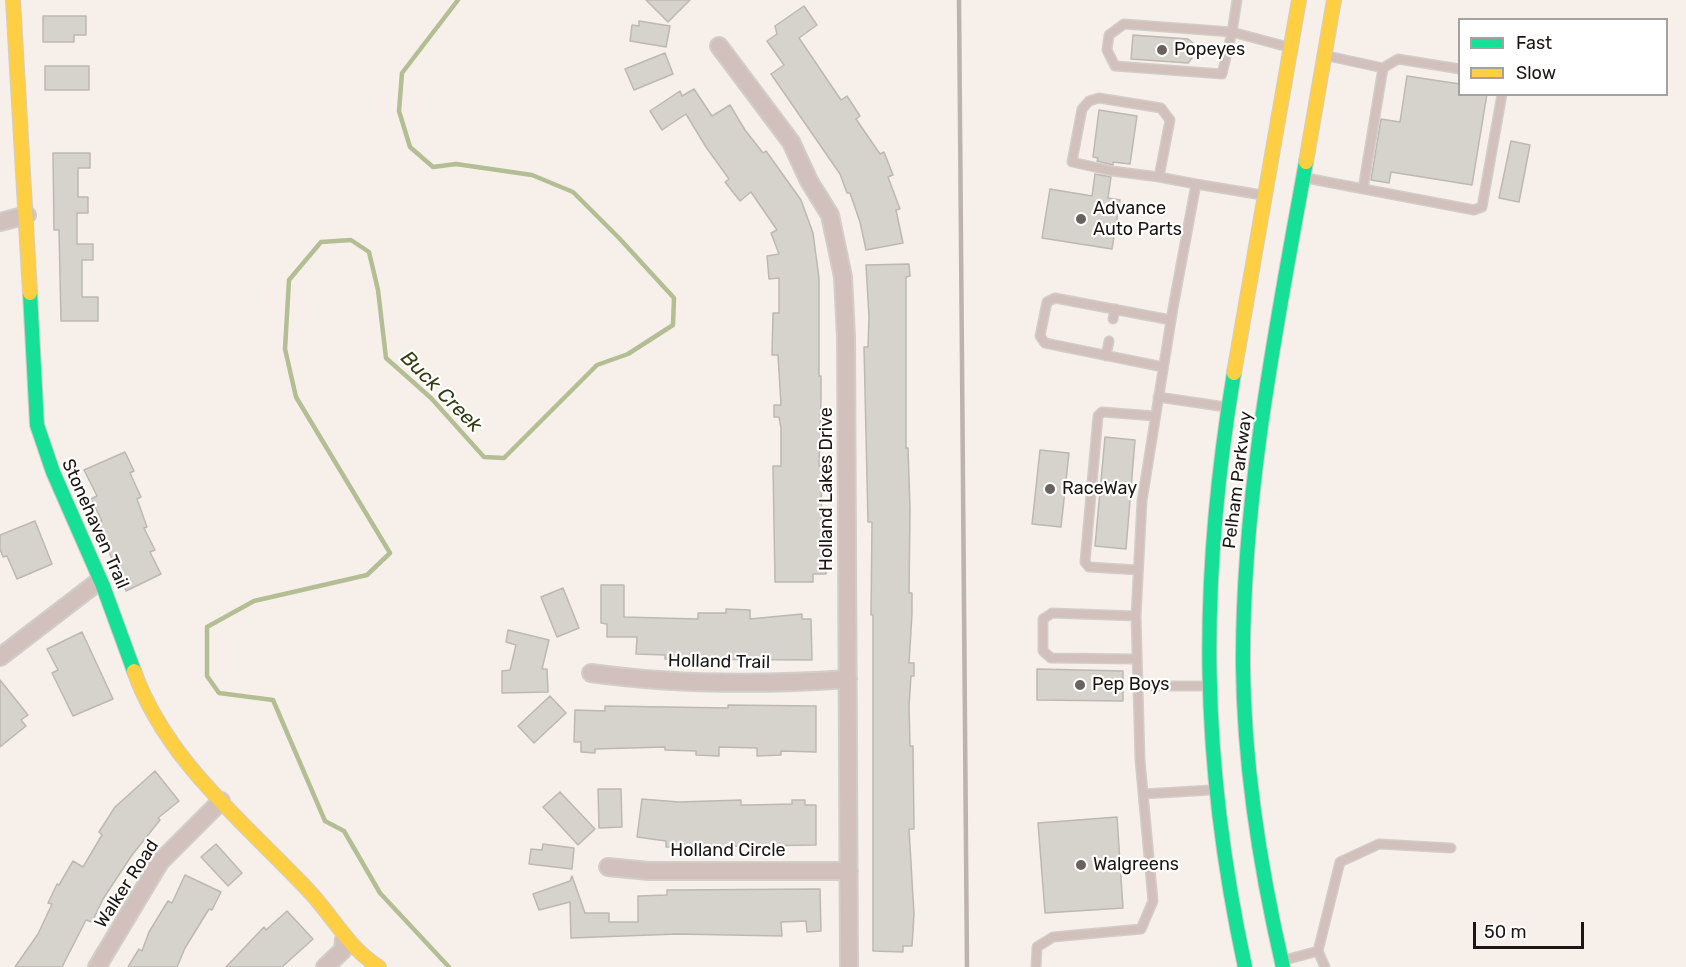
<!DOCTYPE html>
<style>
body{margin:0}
#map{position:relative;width:1686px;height:967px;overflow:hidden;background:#f7f0ea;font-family:Rubik,sans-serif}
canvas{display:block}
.legend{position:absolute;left:1458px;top:18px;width:210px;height:78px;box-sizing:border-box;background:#fff;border:2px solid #a4a2a0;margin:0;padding:8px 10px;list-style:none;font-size:18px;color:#1c1612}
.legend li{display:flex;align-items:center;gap:12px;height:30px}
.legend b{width:30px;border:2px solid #a4a2a0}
.scale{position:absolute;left:1473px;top:922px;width:111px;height:27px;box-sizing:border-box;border:3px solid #1c1612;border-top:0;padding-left:8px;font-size:18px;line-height:21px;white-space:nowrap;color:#1c1612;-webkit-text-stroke:4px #fff;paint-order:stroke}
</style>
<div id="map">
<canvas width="1686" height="967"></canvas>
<ul class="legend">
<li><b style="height:8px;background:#16e098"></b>Fast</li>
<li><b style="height:8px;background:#ffcf43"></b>Slow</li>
</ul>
<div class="scale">50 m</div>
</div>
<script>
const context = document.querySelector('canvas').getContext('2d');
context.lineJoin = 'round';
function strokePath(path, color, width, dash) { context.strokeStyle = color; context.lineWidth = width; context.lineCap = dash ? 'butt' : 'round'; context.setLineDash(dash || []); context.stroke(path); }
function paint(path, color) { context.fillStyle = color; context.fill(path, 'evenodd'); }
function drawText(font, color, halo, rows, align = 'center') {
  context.font = font + ' Rubik,sans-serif'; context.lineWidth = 4.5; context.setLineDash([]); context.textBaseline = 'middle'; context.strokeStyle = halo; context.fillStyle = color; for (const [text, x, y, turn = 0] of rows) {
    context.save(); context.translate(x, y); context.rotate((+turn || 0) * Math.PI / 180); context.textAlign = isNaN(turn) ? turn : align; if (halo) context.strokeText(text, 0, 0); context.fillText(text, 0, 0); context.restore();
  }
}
const stream = new Path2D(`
 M449 967 380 893 344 831 325 821 273 700 219 693 207 676V627L254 601 367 575 390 553 296 397 285 349 289 280 321 242 351 240 369 252 378 290 386 358 431 398 484 457 504 458 597 365 628 354 673 325 674 298 619 238 573 192 532 175 456 164 433 167 410 147 399 111 402 73 458 0`);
const building = new Path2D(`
 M646 0H690L668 22Z
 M804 6 817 25 799 38 841 100 847 96 860 116 856 119 880 154 884 152 893 175 888 177 900 209 896 210 903 243 866 250 860 222 850 193H847L840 174 771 74 784 65 767 41 777 34 775 26Z
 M43 16H86V35H74V42H43Z
 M639 21 670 26 666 47 630 41 632 25 639 26Z
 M1133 35 1188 39 1193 43 1192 58 1188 63 1131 59Z
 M665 53 673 74 634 90 625 69Z
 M45 66H89V90H45Z
 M1407 76 1460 84V94H1487L1472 185 1391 172 1389 183 1371 180 1381 119 1400 122Z
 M694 89 712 116 730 105 745 130 763 153 766 151 801 200 813 233 819 278V376H821V398L819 466H821L822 558 825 557 826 574H813V582H775L773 466H781V428L779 417H774V405H781L778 355H772L773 313H779V278L769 279 767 256 779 254 771 233 777 230 751 192 740 201 725 182 729 179 706 147 686 114 662 130 650 111 680 91 682 96Z
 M1099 110 1137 116 1130 164 1113 162V165L1097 161 1098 158 1093 157Z
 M1511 141 1530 145 1519 202 1499 198Z
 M53 153H90V168H78V197H88V213H77V244H93V260H82V297H98V321H61L59 230H54Z
 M1095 174 1111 177 1108 198 1120 200 1112 249 1042 238 1050 189 1092 196Z
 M909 264 910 276 906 277V448H908L910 509 909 593H912V614L909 663H914V676H911L909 706 910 746H913L914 829H909L914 914 912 946H903V952L873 951V615H871L872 522H868L864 347H868L869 317 866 265Z
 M1105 437 1135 440 1126 549 1095 546Z
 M1040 450 1069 453 1061 527 1032 524Z
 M125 452 134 471 130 473 141 497 137 499 147 527 144 528 155 550 150 552 161 574 126 591 96 522 102 521 91 499 97 496 84 470Z
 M35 521 52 564 17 579 7 556 3 557 0 549V535Z
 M601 585H624V617L698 619V613H726V609L750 610V619L802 614V619H811L812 660 665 659V655L636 654 637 637H607V624L601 623Z
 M563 588 579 628 557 637 541 597Z
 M508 630 549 640 542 669H547L548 692 502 693V671L510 670 516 645 506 642Z
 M82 632 113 699 73 716 52 673 58 670 47 649Z
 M1037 669 1123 671V701L1037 700Z
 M0 680 28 715 21 720 26 726 0 747Z
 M550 696 566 713 534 743 518 726Z
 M728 705 816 706V752L781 751V755L757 756V748L719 747V756L696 755V751L665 750V747L595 749V753L581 752V742H574L575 710 605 711V706L728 708Z
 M155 771 179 801 158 818 160 820 132 855 103 899 92 922 86 920 62 967H15L38 934 52 904 48 903 57 884 59 885 73 861 83 867 102 835 99 832 115 807Z
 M598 789H621L622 827 599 828Z
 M560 792 595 829 578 845 543 807Z
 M642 799 679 802 741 800V805H750L792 804V800H805V805H816V845L666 847V841L637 837Z
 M1117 817 1123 908 1045 913 1038 823Z
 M216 844 242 873 228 886 201 857Z
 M543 844 574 848 572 869 529 864 531 849 542 850Z
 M185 875 221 892 212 910 209 909 185 948 177 967H128L139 949 142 951 149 932 168 901 172 903Z
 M572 876 585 913H609V922H638V896L667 895V890L820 889 821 931 807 932 806 921 781 922 782 936 677 934 571 938 570 902 539 910 533 894 570 881Z
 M287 911 313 939 282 967H226L264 927 266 930Z`);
const lane = new Path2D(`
 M1237 0 1232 32 1288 47
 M1124 24 1232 32 1222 74 1115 66 1107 50 1109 35Z
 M1328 56 1383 68 1398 59 1460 69
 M1159 177 1112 171 1072 162 1082 109 1089 101 1099 98 1161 108 1170 120 1159 177 1196 184
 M1306 178 1474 210 1482 207 1502 94
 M1363 189 1383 68
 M1113 319 1115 309
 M1106 356 1109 341
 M1163 367 1045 343 1040 336 1047 302 1055 298 1171 320
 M1158 397 1226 407
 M1138 570 1089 567 1085 562 1098 416 1102 412 1155 416
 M1136 616 1052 613 1043 619V651L1051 658 1137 659
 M1138 686H1206
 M1143 794 1211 790
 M1318 951 1340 862 1379 844 1451 848
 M1285 960 1318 951 1325 967
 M1036 967 1037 947 1053 937 1141 929 1153 901 1140 760 1136 616 1142 501 1173 308 1196 184 1262 195`);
const street = new Path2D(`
 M719 46 791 142 809 181 830 215 843 277 846 337 849 967
 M0 222 27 215
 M0 657 99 581
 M591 673C676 685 762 685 848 679
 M608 867 649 871H849
 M97 967 160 862 221 801
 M325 967 343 950 344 939`);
const fast = new Path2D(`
 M30 293 37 425 53 472 103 586 134 671
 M1234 373C1199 583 1200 758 1245 967
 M1283 967C1260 868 1244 768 1243 666 1242 497 1276 328 1306 162`);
const slow = new Path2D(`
 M13 0 30 293
 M1306 162 1334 0
 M1234 373 1299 0
 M134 671C166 761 244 822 308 890 333 916 348 948 379 967`);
const rail = new Path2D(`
 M959 0 967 967`);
const markers = [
 [1162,50,6,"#69625e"],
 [1081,219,6,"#69625e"],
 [1050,489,6,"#69625e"],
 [1080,685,6,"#69625e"],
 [1081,865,6,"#69625e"]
];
const poiNames = [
 ["Popeyes",1174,50],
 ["Advance",1093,209],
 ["Auto Parts",1093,230],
 ["RaceWay",1062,489],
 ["Pep Boys",1092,685],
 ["Walgreens",1093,865]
];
const streetNames = [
 ["Pelham Parkway",1238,480,-83],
 ["Holland Lakes Drive",827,489,-90],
 ["Stonehaven Trail",95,524,66],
 ["Holland Trail",719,662,1],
 ["Holland Circle",728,851],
 ["Walker Road",127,884,-57]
];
const waterNames = [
 ["Buck Creek",441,392,45]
];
strokePath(stream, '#b3be95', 4.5);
paint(building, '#d6d2cc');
strokePath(building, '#bdb8b2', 1.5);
strokePath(lane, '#d3cdc8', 11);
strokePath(street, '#d3cdc8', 20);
strokePath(fast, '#d3cdc8', 16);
strokePath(slow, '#d3cdc8', 16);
strokePath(lane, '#d1c0bc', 8);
strokePath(street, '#d1c0bc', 16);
strokePath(fast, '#16e098', 14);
strokePath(slow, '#ffcf43', 14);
strokePath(rail, '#bcb2ae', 4.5);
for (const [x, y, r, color] of markers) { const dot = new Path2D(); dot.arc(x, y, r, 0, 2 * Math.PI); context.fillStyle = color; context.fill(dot); strokePath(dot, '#fff', 2); }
drawText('18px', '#1c1612', '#fff', poiNames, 'left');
drawText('18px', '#1c1612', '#fff', streetNames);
drawText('italic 20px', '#313c12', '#fff', waterNames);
</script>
